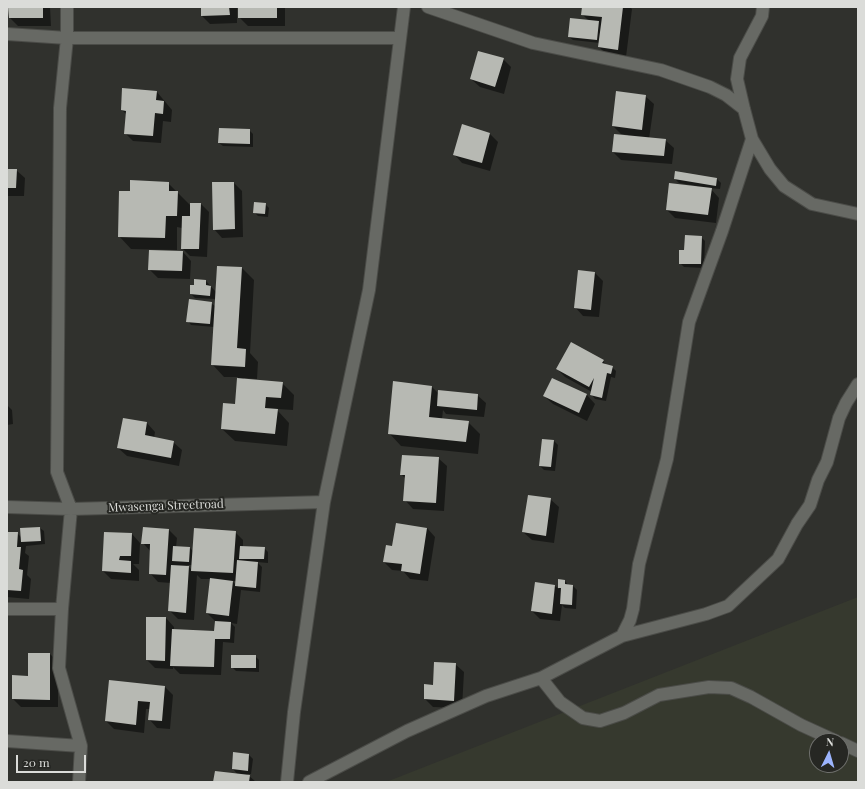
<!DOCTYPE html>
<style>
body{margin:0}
#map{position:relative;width:865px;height:789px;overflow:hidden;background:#30312d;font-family:"Playfair Display",serif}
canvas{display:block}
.frame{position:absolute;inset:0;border:8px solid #dbdcd9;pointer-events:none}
.north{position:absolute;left:809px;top:733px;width:40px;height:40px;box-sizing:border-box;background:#262723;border:1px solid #6e6f6c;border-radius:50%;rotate:5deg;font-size:11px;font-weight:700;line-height:16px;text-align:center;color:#dbdcd9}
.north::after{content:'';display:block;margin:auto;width:14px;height:18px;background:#9cb4fd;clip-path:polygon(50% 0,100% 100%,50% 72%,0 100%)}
.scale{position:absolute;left:16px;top:755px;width:70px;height:18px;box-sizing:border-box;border:2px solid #dbdcd9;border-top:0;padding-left:5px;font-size:12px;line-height:14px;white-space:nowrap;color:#dbdcd9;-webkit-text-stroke:3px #262723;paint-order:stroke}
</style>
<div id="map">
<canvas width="865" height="789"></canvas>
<div class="frame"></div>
<div class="north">N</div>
<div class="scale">20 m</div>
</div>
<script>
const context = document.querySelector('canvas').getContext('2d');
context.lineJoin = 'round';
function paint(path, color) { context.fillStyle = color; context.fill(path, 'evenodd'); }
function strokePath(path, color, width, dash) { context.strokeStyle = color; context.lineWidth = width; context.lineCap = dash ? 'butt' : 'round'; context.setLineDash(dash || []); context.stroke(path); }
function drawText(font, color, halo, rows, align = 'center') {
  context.font = font + ' "Playfair Display",serif'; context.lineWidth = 4; context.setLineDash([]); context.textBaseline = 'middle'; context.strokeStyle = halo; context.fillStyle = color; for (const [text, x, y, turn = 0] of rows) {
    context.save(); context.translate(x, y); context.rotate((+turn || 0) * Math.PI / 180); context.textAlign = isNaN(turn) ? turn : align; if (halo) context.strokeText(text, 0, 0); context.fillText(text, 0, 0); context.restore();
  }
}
const built = new Path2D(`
 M858 597V782H386ZM817 741H841V765H817Z`);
const shadow = new Path2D(`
 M9 7H50L51 26H18L10 18Z
 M202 7H237V23L210 24 202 16Z
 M239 7H284L285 8V26H248L239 17Z
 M583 7H630L632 9 626 57 607 55 599 47 600 43 573 40 569 37 589 21 582 14Z
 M503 59 511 67 504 94 480 87 471 79Z
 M157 92 172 110 171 122 163 121 161 143 133 141 125 133 126 114 122 110Z
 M645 96 654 104 649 139 665 140 674 148 672 164 621 160 613 152 628 137V135L621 134 613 126Z
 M249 130 253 134V147L223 146 219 143Z
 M490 134 498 142 490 171 462 163 454 154Z
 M7 170H16L25 178 24 196H7Z
 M676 172 717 179 721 183 720 189 710 188 719 198 716 223 675 218 667 210 697 188V186L679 183 675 179Z
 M168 183 191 206 201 204 209 212 207 257 190 256 182 248V228L177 227V250L131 249 119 236 131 192Z
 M234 183 242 191 243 237 222 238 214 229Z
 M265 204 269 208 268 217 258 216 254 212Z
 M701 237 705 241 704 268 684 267 680 263 685 251Z
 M183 252 191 261 190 279 158 278 149 269Z
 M242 268 254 280 250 353 258 362 257 379 244 378 243 380 282 383 294 395 293 410 278 409V411L289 423 287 446 235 441 222 429 236 405 238 377H224L212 364 214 327 191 325 188 321 211 303 215 306 216 299 195 298 191 294V286L206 281 216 292Z
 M579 271 595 273 603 281 599 317 583 316 575 307Z
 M603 361 607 366 612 367 616 371 615 378 611 377 606 401 595 399 592 395V392L565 377 557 369Z
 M553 379 587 395 595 404 587 421 553 404 544 396Z
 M431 386 439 394 477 395 486 403 484 417 446 414 443 410 442 419 468 422 480 434 478 454 401 446 389 433Z
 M7 405 12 410 13 424 7 425Z
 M124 419 147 423 155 432 154 438 173 442 182 450 179 466 127 456 118 448Z
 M554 441 558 445 555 471 544 470 540 466Z
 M438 458 447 466 444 511 413 509 405 500 406 479 401 474Z
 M550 499 559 507 554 543 532 540 523 532Z
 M40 528 44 531 45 544 26 546 25 553 29 556 27 575 31 579 29 599 7 597V533H17L21 537Z
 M427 528 435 537 428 581 410 579 403 571 392 570 384 562 393 547Z
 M169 530 177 538 176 547 190 548 194 552 235 532 243 540V547L264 548 268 552V563L257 562 262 567 260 592 241 590 237 624 231 623 235 627 234 643 223 642 221 675 180 674 173 667V669L155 668 147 660 166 618 174 627V631L216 632 215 621 207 613 211 579H201L197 575 194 620 178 619 170 611 171 583 158 582 150 573 151 552 143 543ZM187 565H193L192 570ZM232 581H236V585Z
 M132 534 140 543 139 564H133L139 570V581L111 579 103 571Z
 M559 580 565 581 569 586H573L577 590 576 609 565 608 562 605 560 621 540 619 532 611 555 586 559 589Z
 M50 654 58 662V707H21L13 699 29 677Z
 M255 656 259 660V672L236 671 232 667Z
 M455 664 464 672 462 708 433 707 425 699 434 686Z
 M110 681 165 687 173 695 170 729 157 728 149 719 150 709H146L144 733 114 729 106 721Z
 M249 755 253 759 251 774H247L256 782H214L238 775 233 769Z`);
const building = new Path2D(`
 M8 7H43V18H9Z
 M201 7H229L230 15 201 16Z
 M238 7H277V18H238Z
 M582 7H623L618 50 598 47 602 17 581 15Z
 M570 18 599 21 597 40 568 37Z
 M478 51 504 58 495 87 470 79Z
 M122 88 157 91 156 100 164 101 163 114 155 113 153 136 124 134 126 111 121 110Z
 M616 91 646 95 642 130 612 126Z
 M462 124 490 133 482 163 453 155Z
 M219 128 250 129V144L218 143Z
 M614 134 666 139 664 156 612 152Z
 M7 169H17L16 188H7Z
 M675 171 717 178 716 186 674 179Z
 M130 180 169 182V191H178L177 216H166L165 238 118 237 119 191H130Z
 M212 182H234L235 229 213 230Z
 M669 183 712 188 708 215 666 210Z
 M254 202 266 203 265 214 253 213Z
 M190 203H201L199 249H181L182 216H190Z
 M685 235 702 236 701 264H679V250H684Z
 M149 250 183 251 182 271 148 270Z
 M217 266 242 267 237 348 246 349 245 367 211 365Z
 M578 270 595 272 591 310 574 308Z
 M194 279 206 280V285L211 286 210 296 190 294V285H194Z
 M189 299 212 302 210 324 186 322Z
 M571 342 604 360 602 363 613 366 611 374 607 373 602 398 590 395 594 378 589 387 556 369Z
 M237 378 283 382 281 398 266 397 265 408 278 409 275 434 221 429 223 403 235 404Z
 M552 378 587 394 579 413 543 396Z
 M393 381 432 386 429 417 469 421 466 442 388 434Z
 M438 390 478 394 477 410 437 406Z
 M123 418 147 422 145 435 174 441 171 458 117 448Z
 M542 439 554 440 551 467 539 466Z
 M402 455 439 457 436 503 403 501 405 475H400Z
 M528 495 551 498 546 536 522 532Z
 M396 523 427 528 420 574 401 571 402 564 383 562 386 545 392 546Z
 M40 527 41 541 21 542 20 528Z
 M143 527 169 529 166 575 149 574 150 544H141Z
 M194 528 236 531 233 573 191 571Z
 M7 532H18L17 547H21L19 569 23 570 21 591 7 590Z
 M104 532 132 533 131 556H120L119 560 131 561V573L102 571Z
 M173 546 190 547 189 562 172 561Z
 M240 546 265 547 264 559H239Z
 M237 560 258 562 256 588 235 586Z
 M171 565 189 566 186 613 168 611Z
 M210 578 233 581 229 616 206 613Z
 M558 579 565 580V584L573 585 572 605 560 604 561 588H558Z
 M535 582 555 585 552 614 531 611Z
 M146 617H166L165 661 146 660Z
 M215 621 231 622 230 639H215L214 667 170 666 172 629 214 631Z
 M28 653H50V700L12 699V675L28 676Z
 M231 655H256V668H231Z
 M434 662 456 663 454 701 424 699V684L433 685Z
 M109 680 165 686 162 721 148 720 150 702 138 701 136 725 105 721Z
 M233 752 249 754 248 771 232 769Z
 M215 771 250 775 249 782H213Z`);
const street = new Path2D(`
 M67 7V38L60 108 57 472 71 509 62 609 59 668 81 746 79 782
 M428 7 533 43 661 70 710 87 726 95 744 109
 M763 7 762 16 740 58 737 79 744 109 752 139 770 169 784 186 812 204 858 214
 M7 34 67 38H400
 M7 507 71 509 324 502
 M7 609H62
 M622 636 630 620 633 609 639 564 667 459 689 322 722 231 752 139
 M541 678 560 702 583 718 600 721 624 713 659 695 709 687 731 688 751 697 801 725 836 741
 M7 741 81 746
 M841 743 858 751
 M287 782 294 712 324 502 369 290 404 7
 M309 782 407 731 486 696 541 678 622 636 706 614 728 606 778 559 797 524 810 505 818 480 827 462 839 418 846 403 858 384`);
const streetNames = [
 ["Mwasenga Streetroad",166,506,-2]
];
paint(built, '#36392e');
paint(shadow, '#0007');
paint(building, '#b7b9b3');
strokePath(street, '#4b4c48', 14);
strokePath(street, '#676964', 12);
drawText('12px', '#dbdcd9', '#262723', streetNames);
</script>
